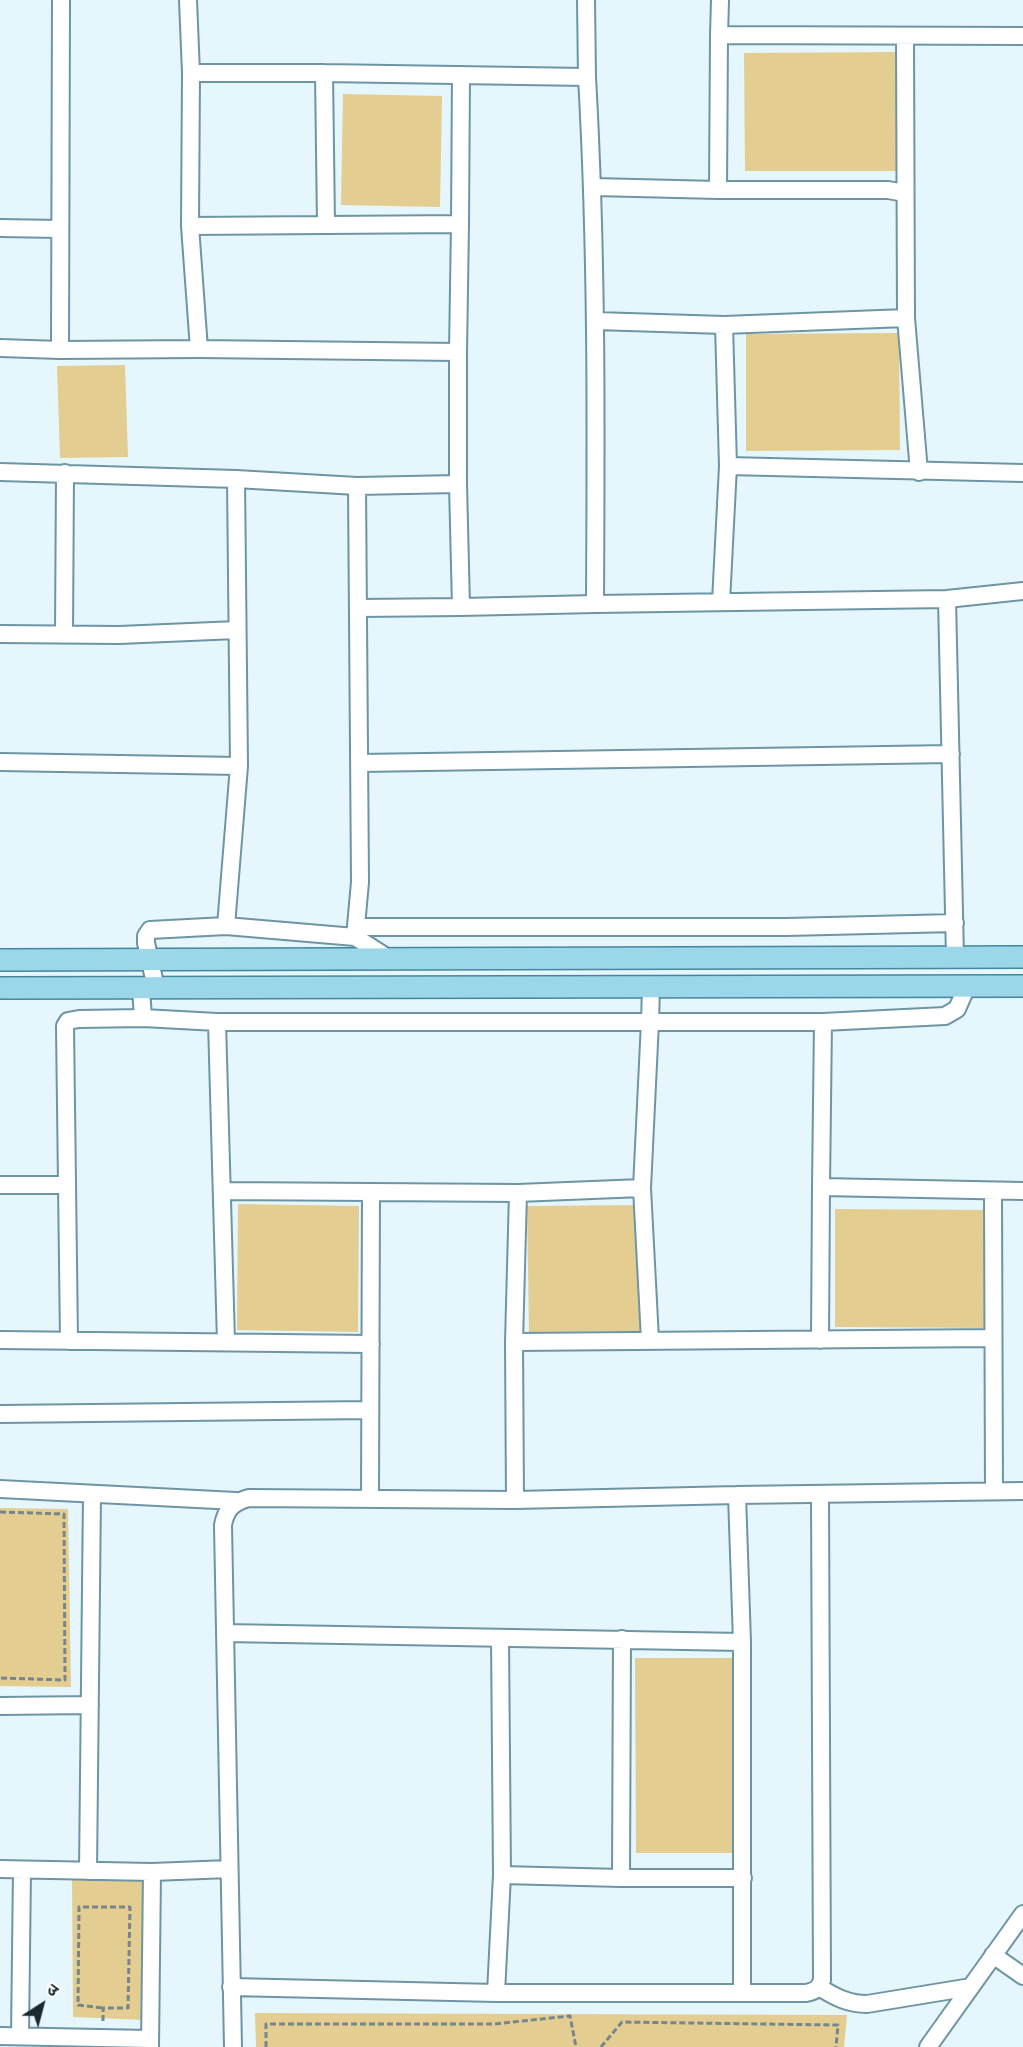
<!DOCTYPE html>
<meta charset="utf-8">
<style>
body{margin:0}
#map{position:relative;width:1023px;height:2047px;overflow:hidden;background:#e6f6fd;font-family:Figtree,"Noto Sans Devanagari",sans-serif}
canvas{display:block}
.north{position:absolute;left:12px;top:1975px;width:60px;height:60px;-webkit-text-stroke:4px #fff;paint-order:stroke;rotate:36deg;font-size:16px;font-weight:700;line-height:24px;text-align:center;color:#19292e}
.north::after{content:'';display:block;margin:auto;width:21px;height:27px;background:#19292e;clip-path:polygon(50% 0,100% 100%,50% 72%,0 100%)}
</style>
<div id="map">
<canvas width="1023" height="2047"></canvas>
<div class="north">उ</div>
</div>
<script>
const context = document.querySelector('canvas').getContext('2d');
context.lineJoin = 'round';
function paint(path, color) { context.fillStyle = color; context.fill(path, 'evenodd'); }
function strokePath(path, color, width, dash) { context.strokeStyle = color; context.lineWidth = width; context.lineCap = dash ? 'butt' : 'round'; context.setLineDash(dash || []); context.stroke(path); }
const green = new Path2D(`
 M896 52 897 171H745L744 53Z
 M343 94 442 96 440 207 341 205Z
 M899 333 900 450 746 451V334Z
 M125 365 128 457 60 458 57 366Z
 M238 1204 359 1206 358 1332 237 1330Z
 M640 1205 642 1331 529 1332 527 1206Z
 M835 1209 986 1210V1328L835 1327Z
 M0 1508 68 1509 71 1687 0 1686Z
 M635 1658H735V1853H636Z
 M72 1875 147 1877 145 2020 73 2017Z
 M255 2013 847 2015 844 2047H256Z`);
const path = new Path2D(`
 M0 1512 64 1514 65 1680 0 1678
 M103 2021V2008H128L130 1907H79L78 2005 103 2008
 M266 2047V2024H494L570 2016 576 2047
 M601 2047 622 2022 838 2025 836 2047`);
const minor = new Path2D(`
 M61 0 60 350 199 349 458 352 460 224 190 226 199 349
 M188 0 191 73 190 226
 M719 35 720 0
 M905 36 906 318
 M191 73H324L587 77 586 0
 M324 73 326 225
 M594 187 718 190 719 35 1023 36
 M718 190H888L905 193
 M460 224 461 75
 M0 228 60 229
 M596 321 724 325 728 466 1023 473
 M724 325 906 318 919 472
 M0 348 60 350
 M0 472 236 479
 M947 599 955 957
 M721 602 728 466
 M595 604 947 599 1023 591
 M461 607 595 604C596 428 597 253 587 77
 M359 608 461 607 458 484
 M0 634 119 635 237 630
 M64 635 65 473
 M0 762 239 766
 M360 763 951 754
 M226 926 355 937 388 958
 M356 927H786L955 923
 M355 937 360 882 357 486
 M156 988 146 943V936L150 930 226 926 239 766 236 479 357 486 458 484V352
 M143 1018 217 1022 226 1342
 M217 1022H650L651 987
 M823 1022 945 1016 957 1009 967 986
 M0 1185H66
 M222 1191 518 1193 642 1188
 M993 1191 994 1491
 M0 1340 371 1344
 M650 1340 642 1188 650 1022H823L821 1187
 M820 1340 821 1187 1023 1191
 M69 1341 65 1026 68 1021 79 1019 143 1018 141 988
 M514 1342 993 1338
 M0 1414 370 1410
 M0 1489 236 1501
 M737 1495 742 1642V1992
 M370 1499 371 1192
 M515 1500 514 1342 518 1193
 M225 1633 742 1642
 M0 1706 90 1705
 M0 1869 152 1872 229 1869
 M88 1871 92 1494
 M502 1875 621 1878H743
 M621 1878 622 1639
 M993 1955 1023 1976
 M231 1987 496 1993H806C815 1991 819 1989 822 1980L820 1494
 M819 1987C835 1997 848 2004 867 2004L971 1987
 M496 1993 502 1875 500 1638
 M0 2036 150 2039
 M20 2036 22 1870
 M150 2047 152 1872
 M233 2047 223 1525C226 1509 233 1502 249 1498L515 1500 737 1495 1023 1491
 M928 2047 1023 1914`);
const major = new Path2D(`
 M0 960 1023 957
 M0 988 1023 986`);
paint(green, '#e3cd91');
strokePath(minor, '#6e95a3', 20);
strokePath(major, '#43879e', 24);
strokePath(path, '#76868c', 3, [6, 3]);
strokePath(minor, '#fff', 16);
strokePath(major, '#9cd6e9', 21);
</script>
